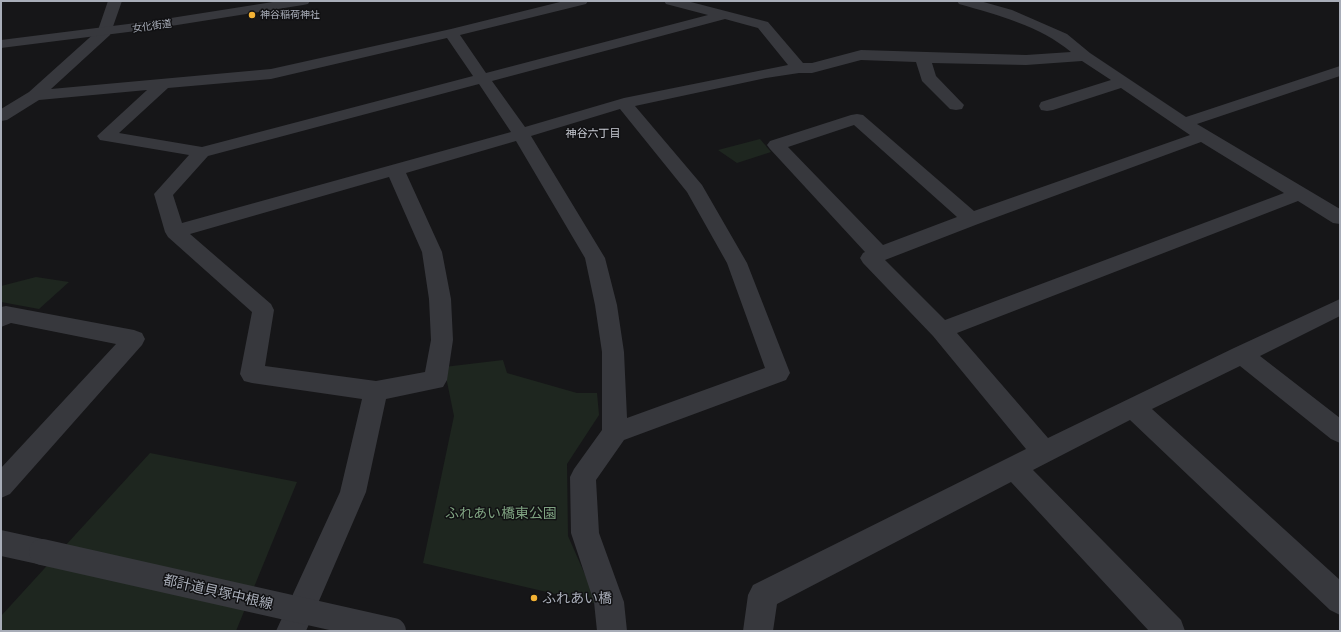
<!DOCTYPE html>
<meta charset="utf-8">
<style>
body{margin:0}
#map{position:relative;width:1341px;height:632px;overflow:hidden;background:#161618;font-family:"Exo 2",sans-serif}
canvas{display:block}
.frame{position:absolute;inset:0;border:2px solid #a8adb8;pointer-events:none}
</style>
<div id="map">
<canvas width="1341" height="632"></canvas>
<div class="frame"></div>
</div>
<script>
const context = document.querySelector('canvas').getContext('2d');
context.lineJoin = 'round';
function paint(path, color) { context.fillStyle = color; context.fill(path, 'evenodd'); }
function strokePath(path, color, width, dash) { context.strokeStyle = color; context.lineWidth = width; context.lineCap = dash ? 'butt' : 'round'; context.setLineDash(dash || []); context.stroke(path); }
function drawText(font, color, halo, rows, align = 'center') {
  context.font = font + ' "Exo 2","Noto Sans JP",sans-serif'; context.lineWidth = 3; context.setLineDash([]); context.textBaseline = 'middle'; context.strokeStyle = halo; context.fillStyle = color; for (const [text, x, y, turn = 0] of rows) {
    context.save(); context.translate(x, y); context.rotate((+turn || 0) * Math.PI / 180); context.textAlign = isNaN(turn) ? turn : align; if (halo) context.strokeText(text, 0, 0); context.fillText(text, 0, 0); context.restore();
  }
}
const green = new Path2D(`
 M760 139 771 152 737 163 718 150Z
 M36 277 69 282 39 309 1 302V286Z
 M503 360 507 373 577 393H597L599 415 567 464 568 536 598 604 423 563 454 416 444 367Z
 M150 453 297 482 236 631H1V616Z`);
const minor = new Path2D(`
 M108 1H122L110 35 51 89 271 69 451 29 564 1H588L586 4 460 35 486 73 708 15 666 4 664 1H687L768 22 803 63H812L861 50 1026 55 1071 52C1040 26 998 15 959 4L957 1H980L1012 10 1067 34 1090 53 1186 117 1340 66V76L1197 124 1340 209V224L1333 223 1298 201 957 333 1048 438 1234 348 1340 299V316L1260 356 1340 418V443L1331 439 1240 366 1152 409 1340 580V615L1330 610 1130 420 1033 470 1181 620 1185 631H1149L1011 482 777 604 773 631H743L748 595 753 585 1026 449 933 336 863 263 860 258 863 253 865 252 770 149 767 145 770 141 851 115 857 114 863 115 974 211 1190 135 1121 88 1053 110 1047 111 1041 110 1039 106 1041 102 1111 80 1082 61 1026 65 932 63 936 76 964 105 962 109 956 110 950 109 922 81 916 62 861 60 812 73H799L766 78 635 106 702 185 747 263 790 373 786 380 624 440 596 480 599 533 624 602 627 631H597L594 602 571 533 570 477 574 469 602 430V352L595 305 585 258 516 141 406 173 442 252 451 299 453 340 447 380 443 387 386 399 366 492 306 631H276L340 492 362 399 252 383 244 381 240 374 252 312 168 237 165 232 154 194 189 155 106 141 100 140 97 136 147 90 39 100 7 120 1 121V109L29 92 98 30ZM725 19 758 28 788 65 624 98 525 127 492 81ZM447 38 473 76 202 147 119 133 168 88 271 79ZM479 84 511 132 182 223 173 195 208 156ZM620 109 687 192 727 263 765 368 627 418 624 352 617 305 605 258 531 136ZM854 125 957 217 883 245 788 147ZM1201 142 1284 193 945 320 885 260 978 224ZM389 177 422 252 429 299 431 340 425 372 376 381 265 366 274 310 271 304 190 234Z
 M6 306 134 330 142 333 145 339 142 345 10 494 1 498V468L116 344 11 323 1 327V307Z`);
const tertiary = new Path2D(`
 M279 1H310L308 4 303 5 152 29 1 48V40L152 21Z
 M1 530 42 539 52 543 56 552 52 561 42 565 1 556Z`);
const tertiaryBridge = new Path2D(`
 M42 552 393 631`);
const markers = [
 [252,15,4,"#f2b134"],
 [534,598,4,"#f2b134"]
];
const farPoinames = [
 ["神谷稲荷神社",260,15]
];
const farStreetnames = [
 ["女化街道",152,26,-8]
];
const farNeighbourhoodnames = [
 ["神谷六丁目",593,133]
];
const nearParknames = [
 ["ふれあい橋東公園",501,513]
];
const nearStreetnames = [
 ["都計道貝塚中根線",218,592,13]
];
const nearPoinames = [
 ["ふれあい橋",542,598]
];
paint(green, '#1e261f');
paint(minor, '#37383d');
paint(tertiary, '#37383d');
strokePath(tertiaryBridge, '#37383d', 26);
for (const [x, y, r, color] of markers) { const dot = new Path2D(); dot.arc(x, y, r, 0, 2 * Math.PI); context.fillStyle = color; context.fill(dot); strokePath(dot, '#111113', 1.5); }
drawText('10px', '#a8adb8', '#111113', farPoinames, 'left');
drawText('10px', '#a8adb8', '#111113', farStreetnames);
drawText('11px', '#c9ccd4', '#111113', farNeighbourhoodnames);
drawText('14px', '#7fa381', '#111113', nearParknames);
drawText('14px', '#a8adb8', '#111113', nearStreetnames);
drawText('14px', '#a8adb8', '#111113', nearPoinames, 'left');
</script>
